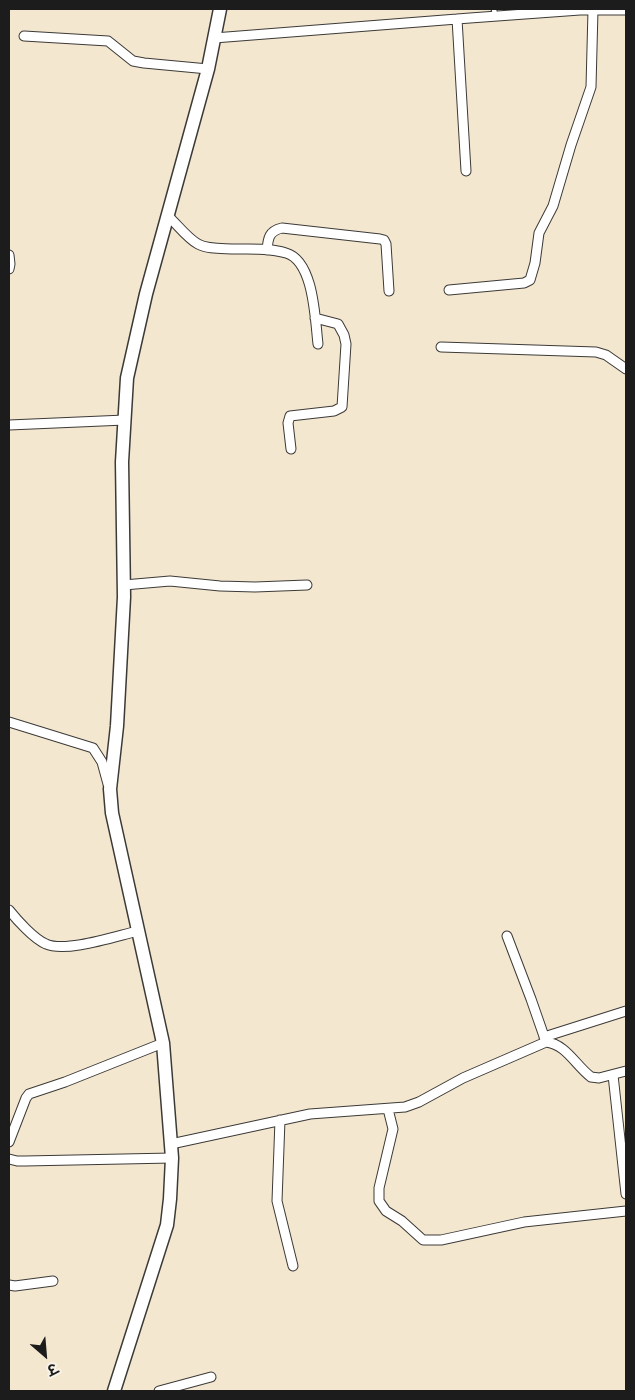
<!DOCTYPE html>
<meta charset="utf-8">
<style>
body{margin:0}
#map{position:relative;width:635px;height:1400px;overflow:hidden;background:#f4e7d0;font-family:Itim,"Playpen Sans Deva",sans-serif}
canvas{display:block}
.frame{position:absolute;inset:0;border:10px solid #1c1c1c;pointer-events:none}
.north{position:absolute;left:20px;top:1330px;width:50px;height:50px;-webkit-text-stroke:4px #f7f3e8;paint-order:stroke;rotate:153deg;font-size:14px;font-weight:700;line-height:20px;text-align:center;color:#1c1c1c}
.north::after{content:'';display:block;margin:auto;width:18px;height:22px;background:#1c1c1c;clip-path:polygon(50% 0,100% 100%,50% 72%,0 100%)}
</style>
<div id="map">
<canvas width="635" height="1400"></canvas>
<div class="frame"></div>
<div class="north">उ</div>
</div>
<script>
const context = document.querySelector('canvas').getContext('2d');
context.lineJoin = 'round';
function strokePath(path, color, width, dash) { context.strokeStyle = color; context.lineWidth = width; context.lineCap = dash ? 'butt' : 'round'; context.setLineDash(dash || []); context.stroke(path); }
const lane = new Path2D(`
 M494 9 495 16`);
const street = new Path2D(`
 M457 19 466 171
 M24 36 108 41 133 61 144 63 208 69
 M214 38 470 18 580 10H626
 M167 215C177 224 187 238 198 244 209 250 224 248 236 249 252 249 270 248 286 253 314 261 315 319 318 344
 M267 250C268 238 269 231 282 228L380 239 384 240 386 244 389 291
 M9 255 10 264 9 269
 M449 290 524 283 530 280 535 263 539 233 553 206 571 145 591 87 593 10
 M441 347 596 352 606 355 626 369
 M9 425 125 420
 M291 449 288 423 290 416 334 411 342 407 346 344 344 335 338 324 315 318
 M124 585 170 581 220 586 255 587 307 585
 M9 722 93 748 102 762 108 784
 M9 910C17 920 34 939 46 944 66 953 116 936 138 931
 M507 936 531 999 546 1042
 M544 1037 626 1011
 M613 1075 626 1194
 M388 1109 393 1129 379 1188V1201L386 1211 402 1221 423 1240H441L524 1222 626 1211
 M280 1120 277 1201 293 1266
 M9 1142 26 1098 29 1094 65 1082 163 1043
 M171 1144 310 1114 405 1107 419 1102 463 1078 546 1042C566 1044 576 1066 591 1077L599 1078 626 1071
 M9 1159 17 1161H25L172 1158
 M9 1285 15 1286 53 1281
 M159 1391 211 1377`);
const secondary = new Path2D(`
 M114 1391 167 1225 170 1199 172 1158 163 1043 112 813 110 789 117 726 124 597 122 462 127 378 146 294 208 69 220 9`);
strokePath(lane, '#3c3a37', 7);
strokePath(street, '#3c3a37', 11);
strokePath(secondary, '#3c3a37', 15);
strokePath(lane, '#fff', 4.5);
strokePath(street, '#fff', 9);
strokePath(secondary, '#fff', 12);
</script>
